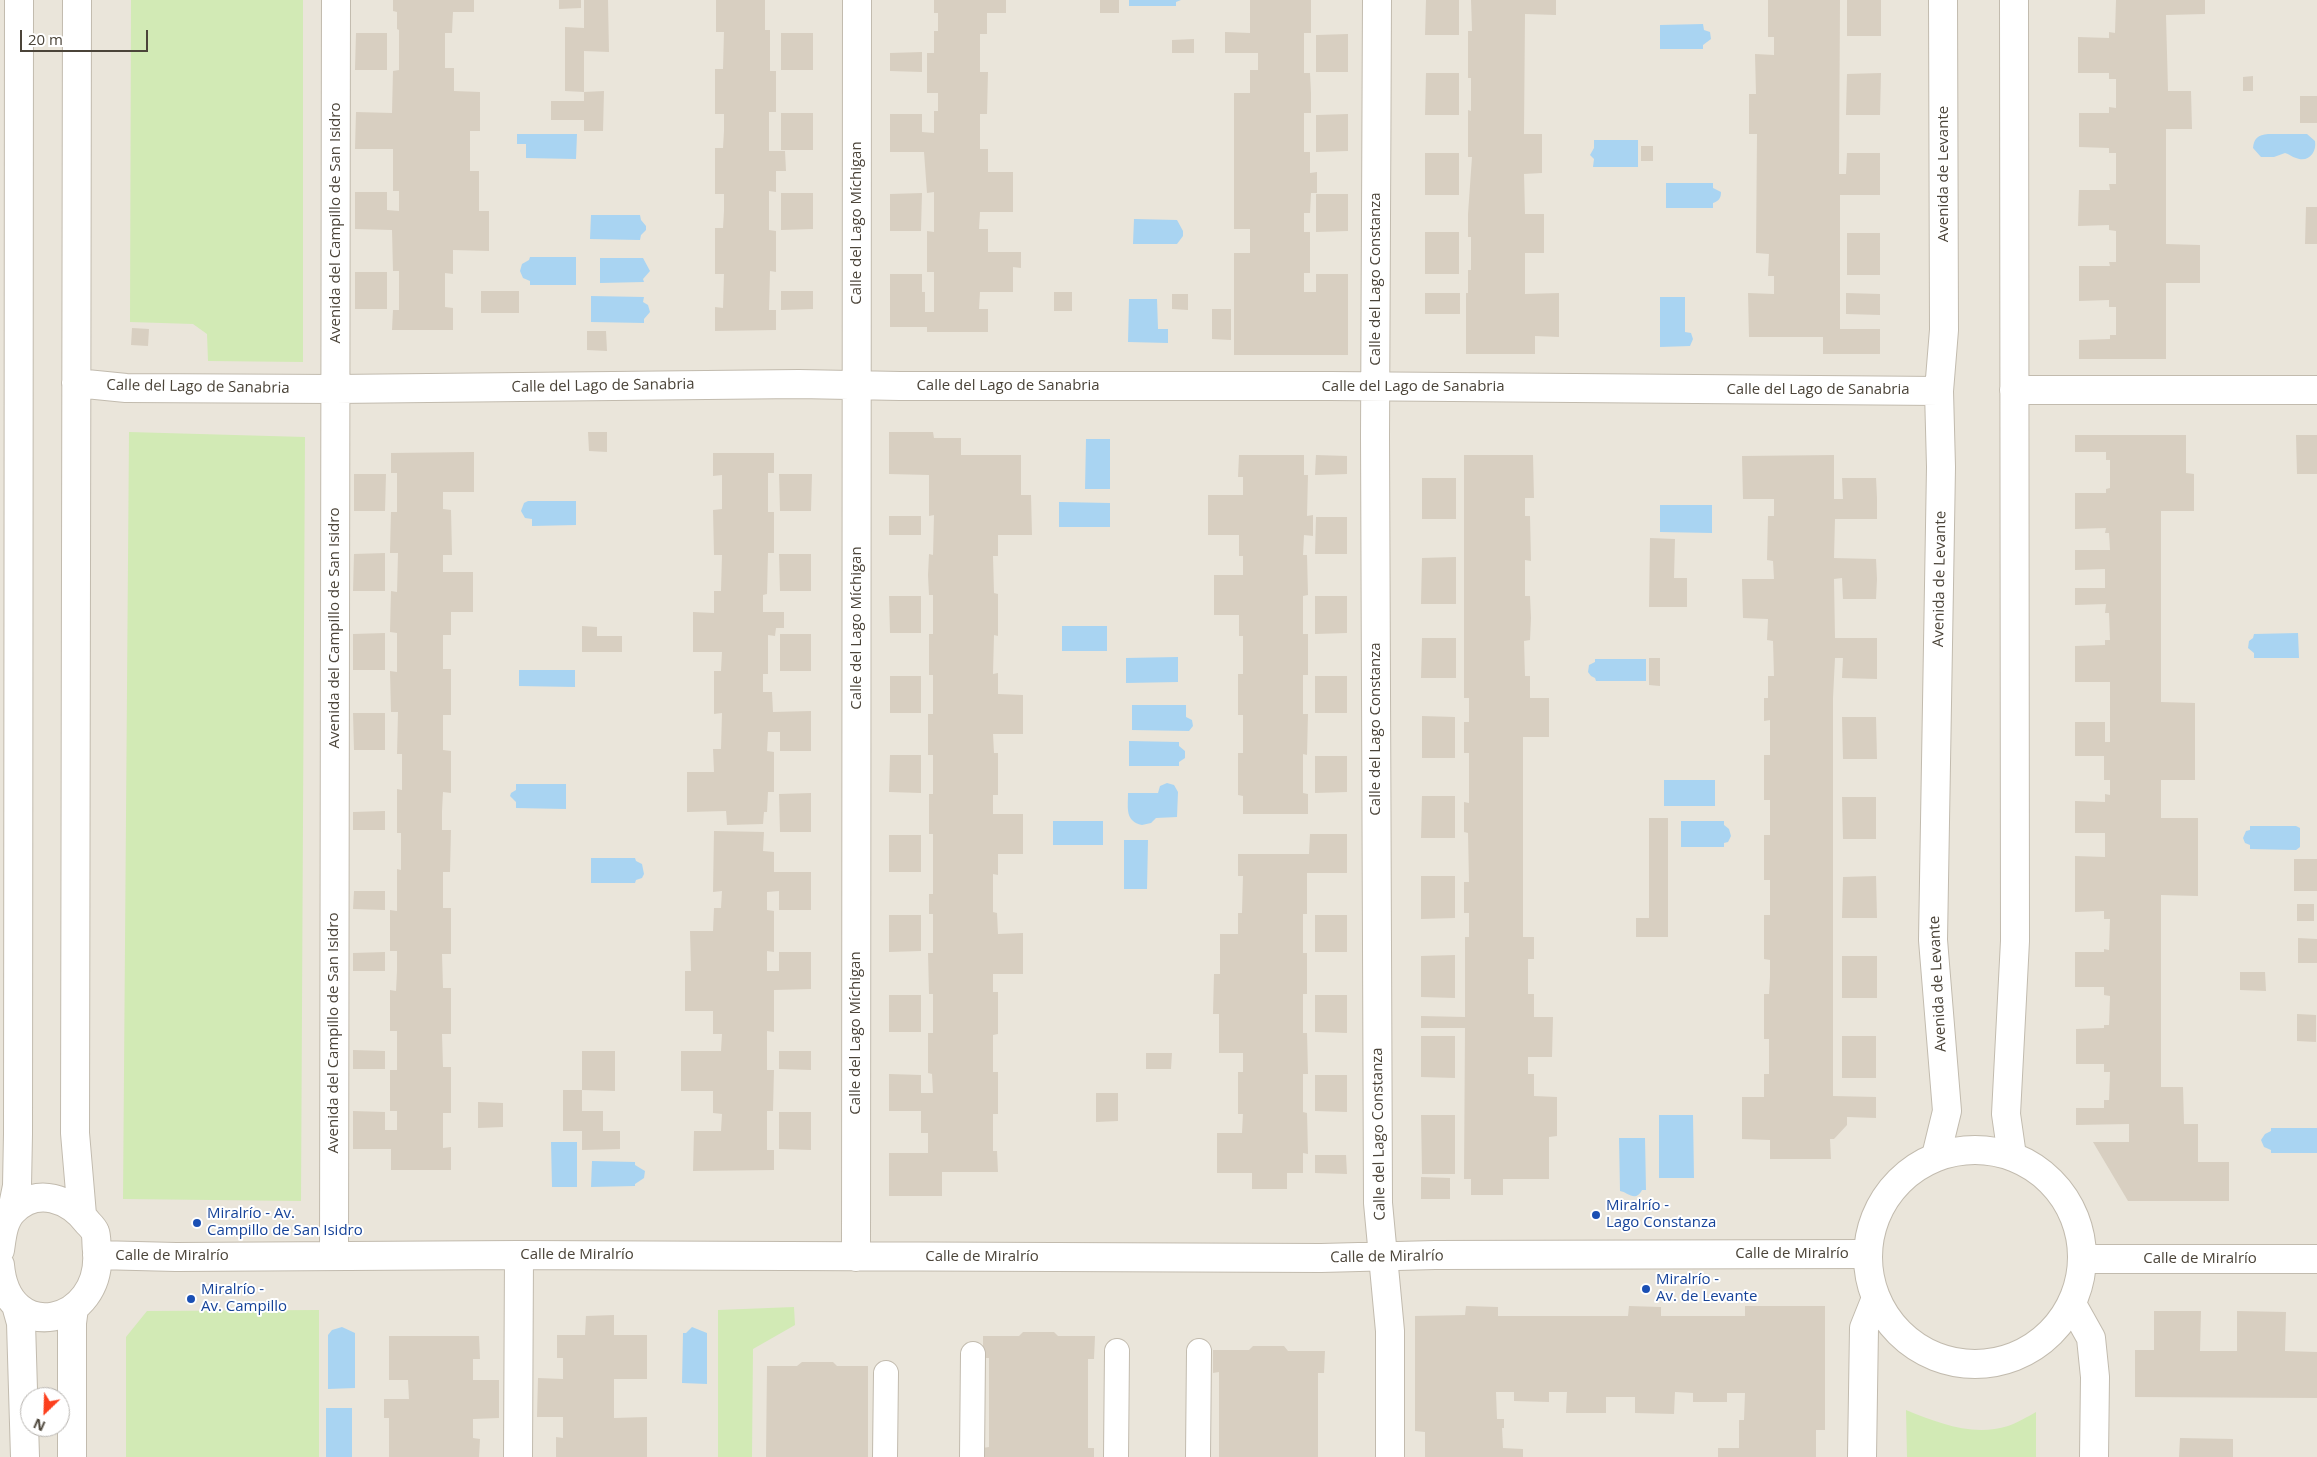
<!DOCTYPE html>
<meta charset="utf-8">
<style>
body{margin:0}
#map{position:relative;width:2317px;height:1457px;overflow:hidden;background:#f6f3ec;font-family:"Open Sans",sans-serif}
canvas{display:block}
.north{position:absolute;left:20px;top:1387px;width:50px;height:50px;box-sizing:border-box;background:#fff;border:1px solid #b7b4b0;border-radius:50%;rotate:204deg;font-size:14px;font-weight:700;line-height:20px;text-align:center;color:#4b4439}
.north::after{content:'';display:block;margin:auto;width:18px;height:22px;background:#fc3f1d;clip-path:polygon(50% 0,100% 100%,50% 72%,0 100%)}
.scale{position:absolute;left:20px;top:30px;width:128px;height:22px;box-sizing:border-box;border:2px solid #4b4439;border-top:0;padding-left:6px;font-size:15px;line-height:18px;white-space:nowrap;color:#4b4439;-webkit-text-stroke:4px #fff;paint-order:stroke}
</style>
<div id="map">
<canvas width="2317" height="1457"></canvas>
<div class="north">N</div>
<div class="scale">20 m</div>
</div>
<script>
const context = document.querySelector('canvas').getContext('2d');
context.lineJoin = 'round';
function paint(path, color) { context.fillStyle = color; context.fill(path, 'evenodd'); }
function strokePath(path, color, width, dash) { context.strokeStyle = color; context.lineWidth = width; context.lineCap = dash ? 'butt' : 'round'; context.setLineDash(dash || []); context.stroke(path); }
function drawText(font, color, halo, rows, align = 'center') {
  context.font = font + ' "Open Sans",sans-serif'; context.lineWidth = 4; context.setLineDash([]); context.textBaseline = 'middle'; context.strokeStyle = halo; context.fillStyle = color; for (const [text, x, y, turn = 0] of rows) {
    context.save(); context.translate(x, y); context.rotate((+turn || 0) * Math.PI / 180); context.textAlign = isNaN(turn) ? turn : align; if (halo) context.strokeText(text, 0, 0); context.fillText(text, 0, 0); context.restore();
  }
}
const residential = new Path2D(`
 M0 0H2317V1457H0ZM30 1397H60V1427H30Z`);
const green = new Path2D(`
 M131 0H303V362L208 361 207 334 193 324 130 322Z
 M129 432 305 437 301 1201 123 1199Z
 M794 1307 795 1325 753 1349 752 1457H718V1310Z
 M319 1310V1457H126V1337L147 1311Z
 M1906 1410C1938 1423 1973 1437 2008 1426 2017 1423 2027 1417 2036 1412V1457H1907Z`);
const water = new Path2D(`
 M1129 0H1181L1176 2V6H1129Z
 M1703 24 1704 30 1710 32 1711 39 1703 45V49H1660V25Z
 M517 134H577L576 159 526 158V144H517Z
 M2268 134H2307L2315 141C2317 153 2308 163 2296 158 2292 157 2289 154 2285 153L2274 157H2261L2253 148C2254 138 2258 135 2268 134Z
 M1594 140H1638V167H1593L1594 159 1590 155 1594 148Z
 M1666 183H1713V188L1721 192C1721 198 1719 201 1713 203V208H1666Z
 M591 215H640L641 220 646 226V230L641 235 640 240 590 239Z
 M1134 219 1177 220 1183 231V236L1177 244H1133Z
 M530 257H576V285H530V281L523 278 520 271 522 264 529 260Z
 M600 258H643L650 271 643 279 644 282 600 283Z
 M591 296 644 297 643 302 648 305 650 312 644 319V323L591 322Z
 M1660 297H1685V332L1691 333 1693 339 1690 346 1660 347Z
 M1129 299H1157L1158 329H1168V343L1128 342Z
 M1086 439H1110V489H1085Z
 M528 501H576V525L532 526V519L525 518 521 511 524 503Z
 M1059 502 1110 503V527H1059Z
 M1660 505H1712V533L1660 532Z
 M1062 626H1107V651H1062Z
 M2298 633 2299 658H2254V653L2248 648 2249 641 2253 638 2254 634Z
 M1178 657V682L1126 683V658Z
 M1595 659H1646V681H1596L1595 678 1591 676 1588 672 1589 665 1595 662Z
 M519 670H575V687L519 686Z
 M1132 705H1186V717L1192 720 1193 726 1189 731 1132 730Z
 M1129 741 1179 742V746L1185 751V758L1179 762V766H1129Z
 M1664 780H1715V806H1664Z
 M1167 783 1174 785 1178 792 1177 817 1156 818 1151 823 1142 825C1125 821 1128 809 1128 793H1158L1160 786Z
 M516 784H566V809L516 808V802L510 796 511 793 516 790Z
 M1053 821H1103V845H1053Z
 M1681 821H1724V825L1729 829 1731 836 1728 842 1724 843V847H1681Z
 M2250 826H2296L2300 828V847L2296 850 2250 849V845L2245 843 2243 838 2246 831 2250 830Z
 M1124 840H1148L1147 889H1124Z
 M591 858H635L636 861 642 864 644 874 642 878 636 880 635 883H591Z
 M1659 1115H1693L1694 1178H1659Z
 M2271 1128H2317V1153H2271V1150L2264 1147 2261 1140 2265 1134 2271 1131Z
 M1619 1138H1645L1646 1190H1642C1635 1203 1628 1192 1620 1191Z
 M551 1142H577V1187H552Z
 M592 1161 635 1162V1165L645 1171 644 1178 635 1184V1186L591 1187Z
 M342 1327 355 1333V1388L328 1389V1335L332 1330Z
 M692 1327 707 1333V1384L682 1383 683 1333H686Z
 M326 1408H352V1457H326Z`);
const building = new Path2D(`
 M393 0H474V12H453L452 33H445V68H454V91L480 92V131H470V171H479V211H489V251L453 250V274L445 273V307L453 308V330H392L393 310H399V271H393L392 230 355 229V192H387V210L399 211V191H393V149H355L356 112 392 113 393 71 399 70V30L397 29V12L393 11Z
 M559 0H581V8L559 9Z
 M584 0H608L609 52 584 51V92L565 91V27L584 28Z
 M716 0H765V30H770V71H776V112H769V151H785L786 171H776V192L769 191V230L776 231V272L770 271 769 310H776V330L715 331V307L723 308 724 274H715V228H723L724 211V194H715V148H723L724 131V114H715V69H723L724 32H716Z
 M934 0H1006V13H987V34H980V72H988L987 114H980V149H988V172H1013V212H980L979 229H988V252H1021V268L1013 267V292H980L979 309H988V332H927V327H890V274H922V292H925V312H934V272H927V231L934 232V192L927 193 924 152H890V114H922V132L934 133V111H938V93H927V53H934V31H938V13H934Z
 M1100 0H1119V13H1100Z
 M1250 0H1311V33H1304V73H1310L1311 93V113H1304V152H1310V173L1317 172V193H1311L1310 213H1304V232H1310V273H1304V292H1316V274H1348V355H1234V253H1250V229H1234V93H1250V70H1258V53H1225V32L1250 33Z
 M1426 0H1459V35H1425Z
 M1471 0H1556V15L1525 14 1524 134H1542V173L1524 174 1525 214H1544V253H1525V294L1559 293V337L1535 336V354H1466V293H1468V270H1471V237H1468V214L1472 157H1468V110L1471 111V78H1468V31H1472Z
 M1768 0H1840L1839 174H1846L1847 153H1880V195H1840V329H1880V354H1823V337H1749L1748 293 1774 294V276H1768L1769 254 1756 253 1757 134H1749V94H1756L1755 54 1774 55V37H1768Z
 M1847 0H1881V36H1847Z
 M2116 0H2205V14L2166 15 2168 91H2191L2192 129H2166V244L2200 245V283H2166V359H2079V340L2110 339V335H2116V307H2109V300L2079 301V266H2110L2109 262H2116V231L2109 230V225L2078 226 2079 190H2110L2109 184H2116V153H2109V148L2079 147V113H2109V107L2116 108V79H2109V73H2078V37L2109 38V32L2115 33Z
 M356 33H387V70H355Z
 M781 33H813V70H781Z
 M1348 34V72H1316V35Z
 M1194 39V53H1172V40Z
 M922 52V72L890 71V53Z
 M1426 73H1459V115H1425Z
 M1881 73 1880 115H1846L1847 74Z
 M2253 76V91H2243V77Z
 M604 91 603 131H584V120H551V101H584V92Z
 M2300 96H2317V123H2300Z
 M781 113H813V150H781Z
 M1348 114V151L1316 152V115Z
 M1641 146H1653V161H1641Z
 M1425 153H1459V195H1425Z
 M781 193H813V229L781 230Z
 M922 193 921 231H890V194Z
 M1316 194H1348V231L1316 232Z
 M2306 207H2317V244H2305Z
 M1425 232H1459V274H1425Z
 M1847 233H1880V275H1847Z
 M355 272H387V309H355Z
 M481 291H519V313H481Z
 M781 291H813V309L781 310Z
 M1054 292H1072V311H1054Z
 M1425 293H1460V314H1425Z
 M1846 293 1880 294V315L1846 314Z
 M1172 294H1188V310L1172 309Z
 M1212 309H1231V340L1212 339Z
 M132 328 149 329 148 346 131 345Z
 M587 331H606L607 351 587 350Z
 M588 432H607V452L589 451Z
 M889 432H933L934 438H961V455H1021V495H1031L1032 535H998V556H993L994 593 998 594V636L994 635 993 674 998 673V694L1023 695V734H993L994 753H998V795H993V814H1023V854H998V875L993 874V912L997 913 998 934 1023 933V974H993V992H998V1034L993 1035V1072H998V1114H993V1151H997L998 1172H942V1196H889V1153H928V1133H921V1111H889V1074L921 1075V1093H933L932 1074 928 1073V1033H933V994H929L928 953H933V914H929V894H933V834H929V794H933V755H928V714H933V675H929V634H933V595H929L928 575 929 554 933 555 934 515 929 516V475L889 474Z
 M2075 435H2186V473L2194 474V511H2161V702L2195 703V780H2161V818H2198V896L2161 895V1087H2183L2184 1124H2198V1162H2229V1201H2128L2093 1142H2129V1124L2076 1125V1108H2104V1100H2109L2110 1072H2104V1064H2076V1029L2104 1028V1025H2109L2110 996 2104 995V987H2075V952H2104V949L2109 950 2110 919H2104V911L2075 912V856L2105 857V833H2075V801L2105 802V794L2110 795V780H2104V756H2075V722H2105V742H2110V682H2075V646L2105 645V640H2110L2109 613H2105L2106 604 2075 605V588H2105V569L2075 570V550H2110L2109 533H2105L2106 528 2075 529V493H2106V489L2110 488V460H2106V452H2075Z
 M2296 435H2317V474H2297Z
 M474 452V492H443V509L451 510 452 555H443V572H473V612H451V635H443V669H451V715H443V750L451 751V793L443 792 442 811V830H451L450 872H443V908H451V954H442L443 988H451V1034H442L443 1067H451V1113H443V1148L451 1147V1170H391V1149H353V1111L385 1112V1130H397V1111H390V1070H397V1031H390V990L396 991 397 971V951H390V910L397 911V869L401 870V833H397V789L402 790V754H397L398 712H391L390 671 397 672V633L390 632 391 591 397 592 398 553H390L391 512H397V473H391V453Z
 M713 453H774V473H768V512H774V553H768L767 594 763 595V612H784V628H776L775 636 768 635V674H763V692H772L773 712 811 711V751H780V732H768L767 751 774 752V792H768L767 812H764L763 824 727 825 726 811 687 812V772H714L713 749H721L722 713 714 714V671H721L722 652H693V612L714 613V591H721L722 555H714L713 510 722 509V475L713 476Z
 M1239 455H1304V475H1308L1307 516 1313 515V536L1304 535 1303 555H1307L1308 595 1303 596V634H1308V675H1303V714H1308L1307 755 1303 754V793L1308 794V814H1243V796L1238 795V753H1243V715H1238V674H1243V636H1239V615H1214V575H1243V556H1239V535H1208V495H1243V477H1238Z
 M1316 455 1347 456V474L1315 475Z
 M1464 455H1533L1534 498H1525V516H1530L1531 561 1525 560V596H1530L1531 618 1530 640 1524 641 1525 676H1530V698H1549V737H1523V937H1534V959H1528V994H1534V1017H1553L1552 1057H1528V1074H1534V1096L1557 1097V1136L1549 1137V1179H1503V1195H1471V1179H1464L1465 1028H1421V1016L1465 1017V937H1469V913H1464V882H1469L1468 833 1464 832V802L1469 803V753H1464V722H1469V698H1464Z
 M1834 455V499H1843L1842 478H1876L1877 498V519H1835L1834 558 1876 559 1877 579 1876 599H1843L1842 578 1834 579 1835 638H1877V679L1842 678 1843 658H1835L1833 698V1096L1876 1097V1118L1847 1117V1125L1834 1139H1830L1831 1159H1770V1140L1742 1139V1097H1764V1074H1769V1039H1764V994H1769L1770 977V960L1764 959V915H1770V880H1764V835H1770V800H1764V755H1770V720L1764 721V698H1768V676H1774L1773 641 1767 640 1768 619 1743 618 1742 579H1774L1773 561 1767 560 1768 516H1774V499H1743L1742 456Z
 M354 474H386L385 511H354Z
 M779 474H812L811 511H780Z
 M1422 478H1456V519H1422Z
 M889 516H921V535H889Z
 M1316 517H1347V554H1315Z
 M1650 538 1675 539 1674 578H1687V607H1649Z
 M385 553V591H353L354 554Z
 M779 554H811V591H780Z
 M1456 557V604H1421L1422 558Z
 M889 596H921V633H890Z
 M1315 596H1347V633L1315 634Z
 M582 626 597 627V636H622V652H582Z
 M385 633V670H353V634Z
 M780 634H811V671H780Z
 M1422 638H1456V678H1421Z
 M1649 658H1660V686L1649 685Z
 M890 676H921V713H890Z
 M1315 676H1347V713H1315Z
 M353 713H385V750H354Z
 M1422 716 1455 717V758H1422Z
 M1842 717H1876L1877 759H1843Z
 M890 755H921V793L889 792Z
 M1315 756H1347V792L1315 793Z
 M811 793V832H780L779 794Z
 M1422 796H1455V838H1421Z
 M1842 797H1876V839H1843Z
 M385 811V830H353V812Z
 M1649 818H1668V937H1636V918H1649Z
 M714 831 764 832 763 851 774 852V872H811V910H779V891L767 892V910L774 911V952L767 951V971H779V952H811V989L774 990V1032L767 1031V1070H774L773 1111H767V1150H774V1170L693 1171 694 1131H721L722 1114 713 1113V1091H681V1051H721L722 1034H713V1011H685V971H691L690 931H713L714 908H721L722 891 713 892Z
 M1310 834H1347V873H1307V914H1303V953H1307V994H1303V1033H1307L1308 1074H1303V1112L1307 1113 1308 1154 1303 1153V1173H1287V1189H1252V1173H1217V1133H1242L1243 1114H1238V1072H1243V1053H1219V1014H1213L1214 974H1220V934H1238V913H1242L1243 876H1238V854H1309Z
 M889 835H921V872H889Z
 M2294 859H2317V891H2294Z
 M1421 876H1455V918L1421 919Z
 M1876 876 1877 918H1842L1843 877Z
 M354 891H385V910L353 909Z
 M2297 904H2314V921H2297Z
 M889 915H921V951L889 952Z
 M1315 915H1347V952H1315Z
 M2298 938 2317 939V963H2298Z
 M385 952V971H353V953Z
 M1455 955V998L1421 997V956Z
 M1842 956H1877V998H1842Z
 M2240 972H2265L2266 991 2240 990Z
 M889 995H921V1032H889Z
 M1315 995H1347V1033L1315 1032Z
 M2297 1014 2316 1015V1042L2297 1041Z
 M1421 1036H1455V1078L1421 1077Z
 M1842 1036H1876V1078H1842Z
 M353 1050 385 1051V1069H353Z
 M582 1051H615V1091L582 1090V1111H603V1131H620V1149L582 1150V1131H563V1090H582Z
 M779 1051H811V1070L779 1069Z
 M1146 1053H1172L1171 1069H1146Z
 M1315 1075H1347V1112L1315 1111Z
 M1096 1093H1118V1121L1096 1122Z
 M478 1102 503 1103V1127L478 1128Z
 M779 1112H811V1150L779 1149Z
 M1421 1115H1455V1174H1422Z
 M1315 1155H1346L1347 1174 1315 1173Z
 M1421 1177 1450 1178V1199H1421Z
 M1466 1306 1498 1307V1316H1628L1629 1306 1661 1307V1316H1745V1306H1825V1430H1816V1457H1718V1448H1739V1420H1744L1745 1393H1727V1402H1693V1393L1675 1392 1674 1414 1635 1413V1397H1606V1413H1566L1567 1392H1549V1402L1514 1401V1392H1496L1497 1419H1504V1428H1502L1503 1448 1523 1449V1457H1425V1432L1415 1431V1316L1465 1315Z
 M2154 1311H2201L2200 1351H2237V1311L2286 1312 2285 1351 2317 1352V1398L2135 1397V1350H2154Z
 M614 1315V1335H647V1379H614V1418L647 1417V1457H556V1437L563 1438V1417H537L538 1378 563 1379V1358H557V1335H585L586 1316Z
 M1023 1332H1054L1058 1336H1095L1094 1359H1088V1448H1094V1457H982V1448L989 1447V1358H983V1336H1019Z
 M389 1336H479L480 1359H473V1380H499V1418L473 1419V1438L480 1439 479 1457H389V1418H384V1399H409L408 1380H389Z
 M1253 1346H1284L1288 1351H1325L1324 1373H1318V1457H1219V1372L1213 1373V1350H1249Z
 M802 1362H833L837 1366H868V1457H766L767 1366H797Z
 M2180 1438 2233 1439V1457H2179Z`);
const service = new Path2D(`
 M885 1457 886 1373
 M972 1457 973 1354
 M1116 1457 1117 1351
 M1198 1457 1199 1351`);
const minor = new Path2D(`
 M77 0 75 1133 82 1215
 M1377 0 1375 436 1378 1203 1390 1331V1457
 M76 383 126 388 336 389 799 384 900 386H1330L1939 391
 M2014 390H2317
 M1936 1156 1947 1111 1933 940 1941 467 1939 391 1944 330 1943 0
 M2012 1156 2006 1114 2015 941 2014 0
 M12 1211 17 1186 18 1134 19 0
 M0 1250C2 1237 3 1221 13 1211 37 1186 70 1199 88 1223 90 1225 94 1229 95 1232 97 1237 96 1245 97 1251 103 1325 7 1347 0 1265
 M97 1255 176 1257 519 1255 1321 1258 1435 1255 1867 1254
 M334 1256 336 0
 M856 1257 857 0
 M2083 1259H2317
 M16 1305 21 1323 25 1457
 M72 1457V1323L74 1308
 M518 1457 519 1255`);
const tertiary = new Path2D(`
 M1868 1257a107 107 0 1 1 214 0a107 107 0 1 1-214 0Z
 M2072 1304 2091 1338 2095 1377 2094 1457
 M1862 1457 1864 1328 1876 1298`);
const markers = [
 [1596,1215,5,"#1a4fb4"],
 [197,1223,5,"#1a4fb4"],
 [1646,1289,5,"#1a4fb4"],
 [191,1299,5,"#1a4fb4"]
];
const streetNames = [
 ["Avenida de Levante",1944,174,-90],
 ["Avenida del Campillo de San Isidro",336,223,-90],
 ["Calle del Lago Míchigan",857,223,-90],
 ["Calle del Lago Constanza",1376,279,-90],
 ["Calle del Lago de Sanabria",603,386,-1],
 ["Calle del Lago de Sanabria",1008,386],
 ["Calle del Lago de Sanabria",198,387,1],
 ["Calle del Lago de Sanabria",1413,387],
 ["Calle del Lago de Sanabria",1818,390],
 ["Avenida de Levante",1940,579,-89],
 ["Avenida del Campillo de San Isidro",335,628,-90],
 ["Calle del Lago Míchigan",857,628,-90],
 ["Calle del Lago Constanza",1376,729,-90],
 ["Avenida de Levante",1938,984,-93],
 ["Avenida del Campillo de San Isidro",334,1033,-90],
 ["Calle del Lago Míchigan",856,1033,-90],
 ["Calle del Lago Constanza",1379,1134,-91],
 ["Calle de Miralrío",1792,1254],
 ["Calle de Miralrío",577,1255],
 ["Calle de Miralrío",172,1256],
 ["Calle de Miralrío",982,1257],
 ["Calle de Miralrío",1387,1257,-1],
 ["Calle de Miralrío",2200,1259]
];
const transitNames = [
 ["Miralrío -",1606,1206],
 ["Lago Constanza",1606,1223],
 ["Miralrío - Av.",207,1214],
 ["Campillo de San Isidro",207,1231],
 ["Miralrío -",1656,1280],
 ["Av. de Levante",1656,1297],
 ["Miralrío -",201,1290],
 ["Av. Campillo",201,1307]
];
paint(residential, '#eae5da');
paint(green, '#d2eab5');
paint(water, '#a9d4f2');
paint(building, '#d8cfc1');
strokePath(service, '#c2bbae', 26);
strokePath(minor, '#c2bbae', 30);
strokePath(tertiary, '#c2bbae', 30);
strokePath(service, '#fff', 24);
strokePath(minor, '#fff', 28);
strokePath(tertiary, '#fff', 28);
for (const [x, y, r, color] of markers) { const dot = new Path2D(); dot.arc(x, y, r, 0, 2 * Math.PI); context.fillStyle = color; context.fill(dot); strokePath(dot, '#fff', 2); }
drawText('15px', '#4b4439', '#fff', streetNames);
drawText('15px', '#164399', '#fff', transitNames, 'left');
</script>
